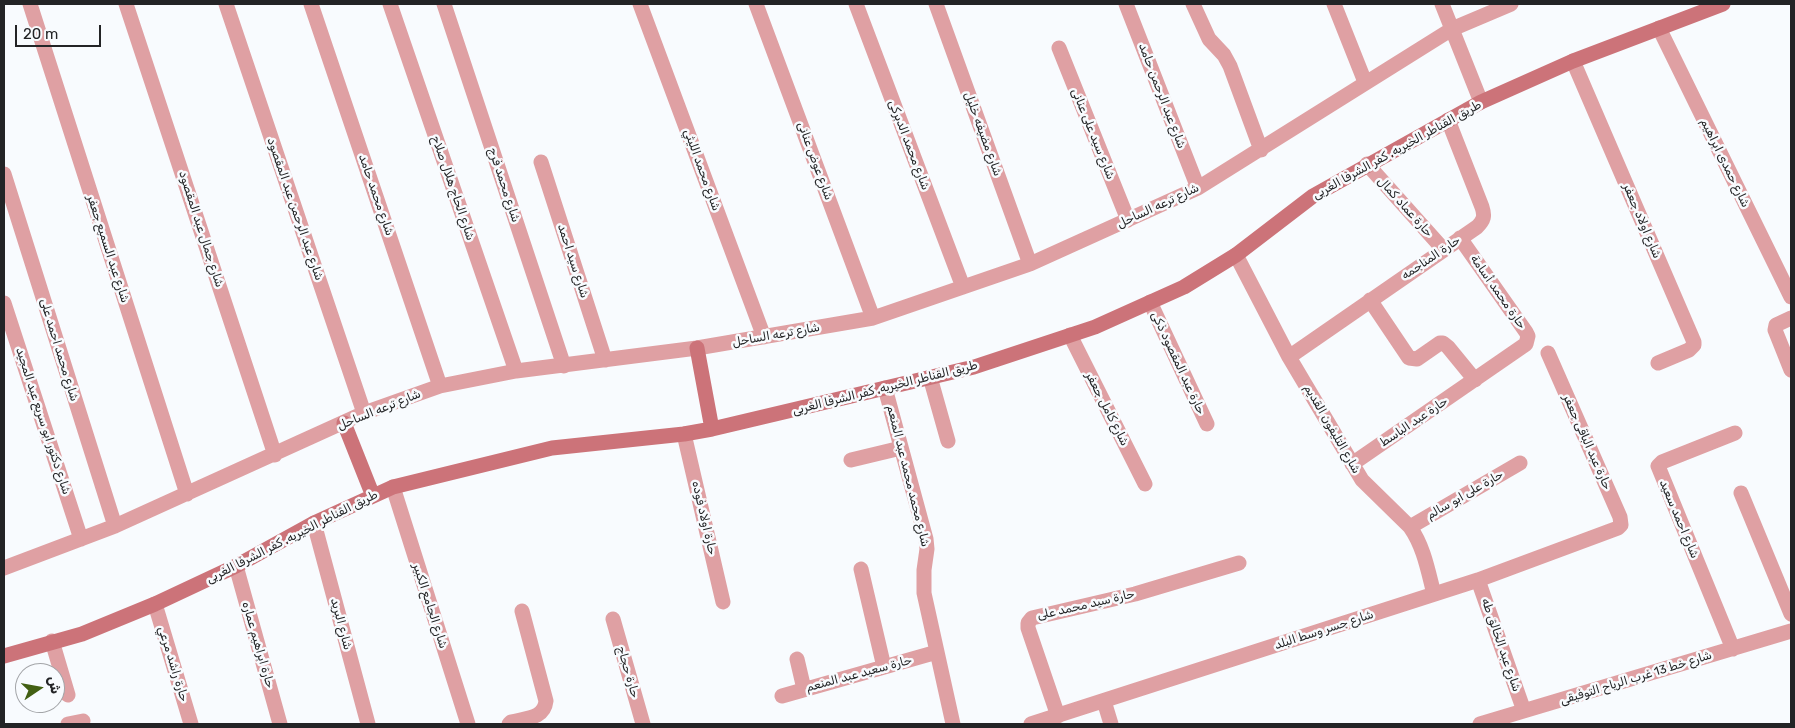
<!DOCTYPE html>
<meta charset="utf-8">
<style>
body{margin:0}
#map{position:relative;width:1795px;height:728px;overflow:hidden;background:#f8fbfe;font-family:Rubik,"Noto Sans Arabic",sans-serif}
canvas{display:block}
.frame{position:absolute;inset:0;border:5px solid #232426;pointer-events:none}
.north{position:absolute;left:15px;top:663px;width:50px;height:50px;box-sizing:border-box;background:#f8fbfe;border:1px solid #a3a5a8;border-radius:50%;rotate:78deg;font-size:14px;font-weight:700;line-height:20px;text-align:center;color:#232426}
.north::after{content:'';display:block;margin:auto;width:18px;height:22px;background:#436013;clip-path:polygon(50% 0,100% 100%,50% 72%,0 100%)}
.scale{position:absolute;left:15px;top:25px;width:86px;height:22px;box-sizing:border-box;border:2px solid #232426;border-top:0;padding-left:6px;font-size:15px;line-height:18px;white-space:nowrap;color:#232426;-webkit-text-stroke:4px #f8fbfe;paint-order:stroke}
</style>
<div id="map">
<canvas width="1795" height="728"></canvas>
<div class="frame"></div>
<div class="north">ش</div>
<div class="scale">20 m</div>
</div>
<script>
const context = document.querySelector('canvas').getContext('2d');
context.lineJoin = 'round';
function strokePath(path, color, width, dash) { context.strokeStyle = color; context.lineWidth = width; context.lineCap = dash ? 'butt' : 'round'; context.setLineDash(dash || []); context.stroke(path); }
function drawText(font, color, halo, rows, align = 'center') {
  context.font = font + ' Rubik,"Noto Sans Arabic",sans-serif'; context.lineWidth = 5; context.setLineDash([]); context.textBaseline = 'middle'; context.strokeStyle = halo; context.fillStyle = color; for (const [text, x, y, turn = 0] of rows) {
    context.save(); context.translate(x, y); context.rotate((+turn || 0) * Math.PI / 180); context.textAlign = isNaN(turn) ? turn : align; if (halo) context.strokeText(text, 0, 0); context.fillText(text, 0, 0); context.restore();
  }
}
const street = new Path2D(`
 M30 4 187 494
 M126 4 275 455
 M226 4 364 413
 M311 4 440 386
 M390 4 516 371
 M444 4 564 366
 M640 4 764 337
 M756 4 873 318
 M856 4 963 287
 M936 4 1030 264
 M1126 4 1198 188
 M1193 4 1209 39 1224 55 1230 66 1261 150
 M1334 4 1365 82
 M1442 4 1481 102
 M1659 28 1791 297
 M1059 48 1128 220
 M1573 61 1694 342V345L1689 350 1658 363
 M541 162 605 360
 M1367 164 1443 249
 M4 174 115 526
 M1236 255 1289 357 1362 480 1410 527C1424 547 1428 571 1434 594
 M1370 300 1409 358 1417 359 1440 343H1443L1448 347 1475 380
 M1150 302 1207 424
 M4 303 81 539
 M1791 318 1776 325 1775 330 1791 370
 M1070 335 1145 484
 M1289 357 1477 227C1484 220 1485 216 1482 207L1448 120
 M930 377 948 441
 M885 388 926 539 927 549 924 570V593L953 724
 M684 434 723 602
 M851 460 901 448
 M1352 464 1526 344 1528 336 1526 332 1460 238
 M393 487 468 724
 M1741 493 1791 614
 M314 523 368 724
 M1410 527 1520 463
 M236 566 280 724
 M4 568 115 526 364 413 440 386 516 371 697 348 873 318 1030 264 1198 188 1452 29 1511 4
 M861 569 884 667
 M1478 580 1524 711
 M155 604 191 724
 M613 619 643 724
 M52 641 68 695
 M1733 649 1658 466 1662 462 1735 433
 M797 659 804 689
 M782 696 937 652
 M1104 701 1111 724
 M1058 716 1028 628V623L1032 618 1135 594 1239 563
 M68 724 83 721
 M509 724 511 722C526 718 544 719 546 701L522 611
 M1031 724 1478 580 1618 528 1621 525 1620 517 1548 353
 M1480 724 1791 631`);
const secondary = new Path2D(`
 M697 348 712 429
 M344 423 373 496
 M4 656 82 634 155 604 236 566 314 523 393 487 552 448 684 434 712 429 974 367 1095 327 1184 287 1236 255 1313 196 1481 102 1573 61 1723 4`);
const streetNames = [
 ["شارع عبد الرحمن حامد",1162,96,69],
 ["شارع مضيفه خليل",983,134,70],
 ["شارع سيد على عنانى",1093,134,68],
 ["شارع محمد الدبركى",909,145,69],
 ["طريق القناطر الخيريه, كفر الشرفا الغربى",1397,150,-29],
 ["شارع عوض عنانى",815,161,70],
 ["شارع حمدى ابراهيم",1725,163,64],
 ["شارع محمد الليثي",702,170,70],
 ["شارع محمد فرج",504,185,72],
 ["شارع الحاج هلال صلاح",453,188,71],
 ["شارع محمد حامد",376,195,71],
 ["شارع ترعه الساحل",1158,206,-25],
 ["حارة عماد كمال",1405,207,48],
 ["شارع عبد الرحمن عبد المقصود",295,209,71],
 ["شارع اولاد جعفر",1642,221,67],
 ["شارع جمال عبد المقصود",201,229,72],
 ["شارع عبد السميع جعفر",108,249,72],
 ["حارة المناجمه",1431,258,-34],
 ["شارع سيد احمد",573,261,72],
 ["حارة محمد أسامة",1498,292,55],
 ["شارع ترعه الساحل",776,335,-10],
 ["شارع محمد احمد على",59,350,73],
 ["حارة عبد المقصود ذكى",1178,363,65],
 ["طريق القناطر الخيريه, كفر الشرفا الغربى",885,388,-14],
 ["شارع كامل جعفر",1107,409,63],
 ["شارع ترعه الساحل",379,410,-22],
 ["شارع دكتور ابو سريع عبد المجيد",43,421,72],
 ["حارة عبد الباسط",1414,422,-34],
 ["شارع التليفون القديم",1332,429,60],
 ["حارة عبد الباقى جعفر",1587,442,66],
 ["شارع محمد محمد عبد المنعم",908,476,76],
 ["حارة على ابو سالم",1465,495,-30],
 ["حارة اولاد فوده",704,518,77],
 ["شارع احمد سعيد",1679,519,67],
 ["طريق القناطر الخيريه, كفر الشرفا الغربى",292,537,-27],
 ["حارة سيد محمد على",1086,605,-13],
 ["شارع الجامع الكبير",430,606,72],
 ["شارع البريد",341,624,75],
 ["شارع جسر وسط البلد",1324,630,-18],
 ["حارة ابراهيم عماره",258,645,74],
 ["شارع عبد الخالق طه",1501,645,71],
 ["حارة راشد مرعي",173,664,73],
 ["حارة حجاج",628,672,74],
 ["حارة سعيد عبد المنعم",859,674,-15],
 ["شارع خط 13 غرب الرياح التوفيقى",1636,678,-17]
];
strokePath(street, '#dfa0a3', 15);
strokePath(secondary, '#cc7379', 15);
drawText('12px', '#232426', '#f8fbfe', streetNames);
</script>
